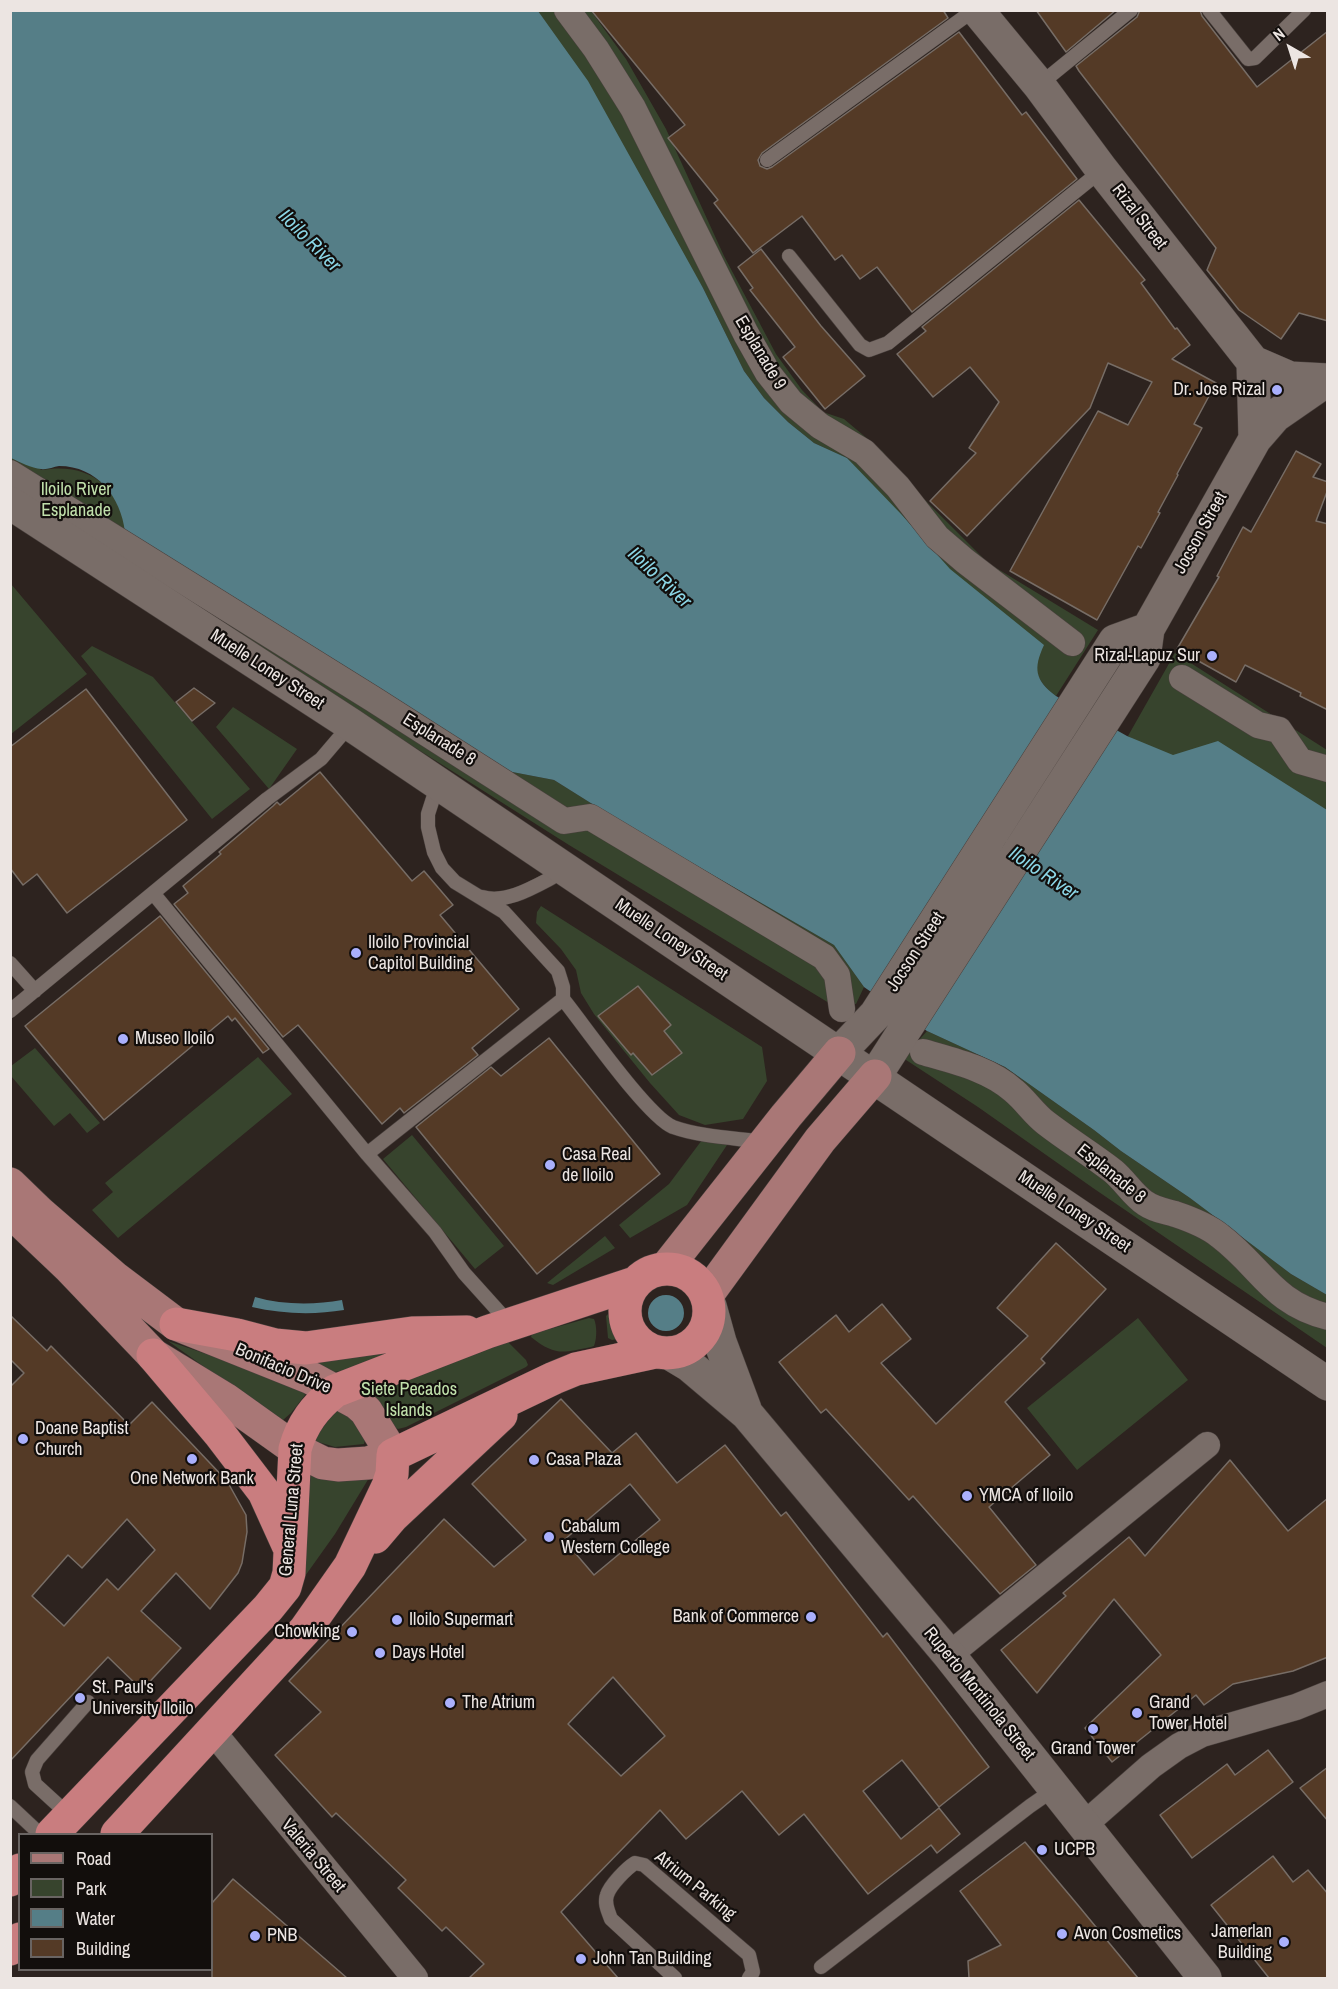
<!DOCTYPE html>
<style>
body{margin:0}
#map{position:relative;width:1338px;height:1989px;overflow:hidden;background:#2d231f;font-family:"Archivo Narrow",sans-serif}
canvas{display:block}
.frame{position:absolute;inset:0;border:12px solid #ece5e2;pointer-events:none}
.legend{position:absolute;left:18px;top:1833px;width:195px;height:138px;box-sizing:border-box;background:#120e0c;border:2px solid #696462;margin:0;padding:8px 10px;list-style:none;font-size:18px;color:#ece5e2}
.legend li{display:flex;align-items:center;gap:12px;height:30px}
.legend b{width:30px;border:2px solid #696462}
.north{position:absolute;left:1260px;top:18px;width:60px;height:60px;-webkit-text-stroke:4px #120e0c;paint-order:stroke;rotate:321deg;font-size:16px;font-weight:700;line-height:24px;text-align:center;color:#ece5e2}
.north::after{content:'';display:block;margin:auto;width:21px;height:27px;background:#ece5e2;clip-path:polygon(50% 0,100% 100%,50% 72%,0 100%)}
</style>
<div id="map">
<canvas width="1338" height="1989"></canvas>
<div class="frame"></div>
<ul class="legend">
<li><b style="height:8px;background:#a97776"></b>Road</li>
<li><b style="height:16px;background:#37442d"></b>Park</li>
<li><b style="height:16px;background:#557e87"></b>Water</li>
<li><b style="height:16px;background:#543a26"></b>Building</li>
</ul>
<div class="north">N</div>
</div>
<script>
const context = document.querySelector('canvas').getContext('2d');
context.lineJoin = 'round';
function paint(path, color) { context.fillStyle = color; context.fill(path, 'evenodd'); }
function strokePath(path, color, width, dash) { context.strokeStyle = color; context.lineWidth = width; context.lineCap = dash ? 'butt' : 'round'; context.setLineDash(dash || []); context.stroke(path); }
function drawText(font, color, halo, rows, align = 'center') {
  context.font = font + ' "Archivo Narrow",sans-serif'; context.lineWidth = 4.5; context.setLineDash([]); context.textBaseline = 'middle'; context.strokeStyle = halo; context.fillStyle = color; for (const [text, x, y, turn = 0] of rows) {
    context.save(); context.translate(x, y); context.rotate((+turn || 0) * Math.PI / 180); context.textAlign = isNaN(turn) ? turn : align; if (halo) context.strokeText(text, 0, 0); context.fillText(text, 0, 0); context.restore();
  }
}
const green = new Path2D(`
 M538 11H591L626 59 666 129 724 256 776 354 802 390 823 412 844 419 882 451 919 494 988 563 1098 630 1056 696C1043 686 1032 674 1038 656L1015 652 847 458 814 443 788 422 764 398 744 371 703 288Z
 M10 427 41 470C88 462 119 485 126 532L507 771 554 780 621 822 834 945 864 987 856 1004 829 1003 569 845 11 492Z
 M11 584 87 674 11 734H10Z
 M92 646 153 677 250 789 212 819 81 656Z
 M1175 653 1327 750V893L1128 736Z
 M233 707 297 749 269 789 216 727Z
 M541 906 762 1047 767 1081 743 1119 705 1125 679 1115 650 1083 594 1014 581 993 576 970 561 949 536 923 537 912Z
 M927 1031 1005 1067 1094 1130 1121 1151 1190 1198 1291 1274 1327 1295V1348L1093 1188 978 1107 903 1058Z
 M35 1048 100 1123 87 1133 70 1113 54 1126 11 1076V1066Z
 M258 1057 292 1094 118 1238 92 1210 113 1192 105 1183Z
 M412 1135 504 1246 475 1269 383 1159Z
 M702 1140 727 1145 687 1205 630 1238 619 1225 669 1184Z
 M605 1236 615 1248 553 1285 547 1283Z
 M617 1311 620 1314 624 1335 622 1338 612 1340 608 1338 606 1316 609 1313Z
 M589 1318 594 1319C597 1326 597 1338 594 1346L591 1347C562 1353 555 1356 531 1337L532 1334Z
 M1138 1318 1188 1380 1077 1470 1027 1408Z
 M168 1341 303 1387 305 1395 291 1413 283 1420H279Z
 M507 1341 526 1360 528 1365 526 1367 406 1427 398 1429 395 1427 381 1404 372 1397V1389Z
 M406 1346 343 1371 333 1372 306 1361Z
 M337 1409 351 1416 365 1440 364 1444 335 1447 315 1441V1438Z
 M311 1474 369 1478 335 1534 298 1586Z`);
const water = new Path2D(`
 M11 11H538L588 81 703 288 744 371 764 398 788 422 814 443 847 458 901 514 950 569 1044 645C1033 669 1035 680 1056 696L1127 736 1173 755 1218 741 1327 810V1295L1291 1274 1190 1198 1121 1151 1094 1130 1005 1067 927 1031 864 987 834 945 621 822 554 780 507 771 125 532C121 497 97 466 59 466 53 467 47 470 41 469 32 468 19 462 11 458Z
 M648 1313a18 18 0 1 1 36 0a18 18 0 1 1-36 0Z
 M255 1297C283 1305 314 1305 342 1300L344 1310C314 1315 282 1314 252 1307Z`);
const building = new Path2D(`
 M591 10H943L948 18 762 153 758 160 760 166 767 169 772 167 959 32 1022 115 1026 112 1077 179 912 312 877 267 860 279 842 255 835 260 802 216 753 253 714 203 718 200 668 138 685 125Z
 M1036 10H1116L1066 52Z
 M1140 10H1200L1202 16 1257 87 1328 31V321L1299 313 1281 339 1239 310 1207 270 1216 248 1079 71 1076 66 1137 17Z
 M1079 200 1145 280 1141 283 1175 329 1177 328 1190 345 1172 359 1216 383 1194 424 1202 428 1177 474 1178 475 1158 512 1160 513 1141 548 1138 546 1097 620 1010 571 1098 411 1128 425 1152 382 1108 363 1090 408 967 536 930 501 976 453 969 448 999 402 970 367 933 397 897 354 926 331 922 327Z
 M761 249 821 326 865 376 825 409 783 357 795 347 750 290 753 288 738 267Z
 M1296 451 1321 464 1313 477 1328 482V489L1316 521 1328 524V710L1300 696 1301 693 1245 665 1236 682 1177 649 1219 577 1217 576 1243 527 1251 532Z
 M194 688 215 703 192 721 176 702Z
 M86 689 187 820 67 913 37 874 23 885 10 868V747Z
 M320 772 412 881 424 871 453 905 440 915 519 1009 472 1048 478 1055 404 1113 400 1108 382 1124 298 1025 283 1037 174 904 188 893 183 886 221 854 219 852 273 806 277 802 280 805Z
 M160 916 269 1049 263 1053 235 1018 232 1021 228 1016 104 1120 25 1026Z
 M638 986 671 1025 664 1031 682 1053 652 1075 633 1053 631 1055 598 1016Z
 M549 1038 660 1174 537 1274 416 1127 491 1067 501 1076Z
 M1056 1243 1106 1289 1041 1359 1045 1363 1005 1402 1050 1455 989 1507 1036 1565 1000 1594 913 1496 909 1500 826 1409 821 1413 779 1362 836 1315 849 1332 882 1304 911 1339 881 1363 936 1424 1028 1336 997 1308Z
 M10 1315 47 1351 51 1346 129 1425 152 1402 227 1481 246 1515 247 1532 242 1563 238 1573 210 1609 176 1573 141 1611 181 1648 142 1690 108 1657 10 1761V1387L24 1373 10 1359ZM127 1519 155 1550 118 1590 107 1579 64 1626 32 1596 68 1555 82 1568Z
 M561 1399 612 1453 636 1433 677 1483 725 1445 781 1516 786 1512 883 1637 887 1633 989 1767 939 1807 902 1760 863 1791 901 1839 939 1808 960 1834 937 1853 931 1845 868 1894 804 1814 779 1835 742 1791 686 1839 660 1810 561 1912 618 1978H469L484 1964 446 1927 442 1931 398 1888 406 1880 336 1813 332 1817 275 1755 321 1712 289 1681 444 1519 494 1567 526 1540 472 1484ZM630 1484 660 1520 594 1575 564 1540ZM613 1677 665 1736 621 1776 568 1724Z
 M1230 1460 1288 1531 1328 1498V1657L1293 1671 1233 1684 1204 1705 1196 1695 1112 1762 1085 1728 1161 1655 1114 1599 1037 1693 1001 1650 1066 1596 1063 1593 1129 1537 1145 1556Z
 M1268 1750 1293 1782 1192 1858 1160 1815 1227 1764 1235 1775Z
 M1328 1767V1821L1300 1788Z
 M1025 1842 1077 1904 1138 1978H969L968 1961 1001 1945 960 1891Z
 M1273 1856 1293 1882 1308 1870 1328 1894V1978H1269L1211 1905Z
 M233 1879 347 1978H212V1903Z`);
const lane = new Path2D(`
 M1209 10 1248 59 1255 58 1304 10
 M1039 85 1131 10
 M767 160 974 10
 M789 256 860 345 869 350 888 343 1102 170
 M153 893 367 1154 435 1232 464 1273 509 1323
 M482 897C510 905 541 882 565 871
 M10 963 35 991
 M563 999C584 1025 647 1116 673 1127 701 1137 735 1138 764 1142
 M10 1011 267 799 321 759 350 725
 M367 1154 563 999V987L558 971 504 912 455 882 442 868 434 852 428 827V814L438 783
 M10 1806 40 1834
 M70 1816 35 1784 32 1772 37 1760 88 1702
 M821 1967 1030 1806 1056 1788
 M675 1978 611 1919C608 1911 604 1903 607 1895 610 1885 627 1868 635 1863L644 1865 749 1955 753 1972 749 1978`);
const street = new Path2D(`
 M567 10 596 49 633 108 746 334 768 373 791 402 820 426 864 452 898 487 937 537 965 561 1072 643
 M10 473 373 699 564 821 590 817 824 957 837 975 842 1009
 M1182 678 1258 725 1279 730 1300 761 1328 769
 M923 1052C954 1061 990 1069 1014 1091 1026 1101 1034 1114 1046 1123 1068 1140 1091 1154 1113 1171 1125 1181 1133 1195 1145 1203 1155 1210 1165 1211 1175 1214 1190 1219 1208 1226 1220 1236 1262 1268 1272 1303 1328 1317
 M949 1655 1207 1445
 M213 1732 415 1978
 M1085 1824 1151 1766 1179 1746 1202 1734 1296 1707 1328 1694`);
const secondary = new Path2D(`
 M977 10 1039 85 1102 170 1253 362 1290 378 1328 380
 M1253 362 1255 439
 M10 503 350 724 1328 1384
 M839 1053 876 1014 1115 641 1148 629
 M875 1076 1144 658 1148 629 1255 439 1275 416 1327 380
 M710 1306 720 1342 745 1409
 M669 1353 689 1365 747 1414 949 1655 1205 1978`);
const primary = new Path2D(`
 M10 1184 40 1213 115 1278 176 1324 311 1378 357 1403 366 1411 393 1455 368 1463 338 1465 323 1463 295 1449 225 1399 153 1355 70 1268 10 1211
 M666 1268 786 1116 839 1053
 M707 1295 820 1140 875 1076`);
const highway = new Path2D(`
 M625 1311a42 42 0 1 1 84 0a42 42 0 1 1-84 0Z
 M176 1324 237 1335 275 1345 306 1348 412 1333 467 1332
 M153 1355 219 1433 264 1492 288 1545
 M375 1537 392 1517 501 1415
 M52 1834 268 1608 285 1587 289 1573 295 1449C302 1424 315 1407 335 1391L487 1332 635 1283
 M117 1834 305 1630 350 1566 388 1486 392 1474 393 1455 554 1378 576 1369 655 1352
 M10 1880 20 1870
 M10 1949 20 1939`);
const markers = [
 [1277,390,6,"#aab0fc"],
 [1212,656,6,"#aab0fc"],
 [356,953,6,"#aab0fc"],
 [123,1039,6,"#aab0fc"],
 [550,1165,6,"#aab0fc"],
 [23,1439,6,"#aab0fc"],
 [192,1459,6,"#aab0fc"],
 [534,1460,6,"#aab0fc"],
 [967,1496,6,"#aab0fc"],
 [549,1537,6,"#aab0fc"],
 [811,1617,6,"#aab0fc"],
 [397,1620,6,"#aab0fc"],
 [352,1632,6,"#aab0fc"],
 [380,1653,6,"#aab0fc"],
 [80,1698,6,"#aab0fc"],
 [450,1703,6,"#aab0fc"],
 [1137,1713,6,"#aab0fc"],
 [1093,1729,6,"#aab0fc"],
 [1042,1850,6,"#aab0fc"],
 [1062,1934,6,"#aab0fc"],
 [255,1936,6,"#aab0fc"],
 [1284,1942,6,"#aab0fc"],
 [581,1959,6,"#aab0fc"]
];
const streetNames = [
 ["Rizal Street",1139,217,52],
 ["Esplanade 9",760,353,59],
 ["Jocson Street",1201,533,-61],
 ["Muelle Loney Street",267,670,33],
 ["Esplanade 8",439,740,32],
 ["Muelle Loney Street",671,940,34],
 ["Jocson Street",916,952,-57],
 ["Esplanade 8",1111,1174,39],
 ["Muelle Loney Street",1074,1212,34],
 ["Bonifacio Drive",283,1369,23],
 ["General Luna Street",292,1510,-85],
 ["Ruperto Montinola Street",979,1694,51],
 ["Valeria Street",313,1856,50],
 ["Atrium Parking",695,1886,39]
];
const poiNames = [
 ["Dr. Jose Rizal",1265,390,"right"],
 ["Rizal-Lapuz Sur",1200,656,"right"],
 ["Iloilo Provincial",368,943],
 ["Capitol Building",368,964],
 ["Museo Iloilo",135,1039],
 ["Casa Real",562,1155],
 ["de Iloilo",562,1176],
 ["Doane Baptist",35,1429],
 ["Church",35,1450],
 ["Casa Plaza",546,1460],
 ["One Network Bank",192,1479,"center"],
 ["YMCA of Iloilo",979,1496],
 ["Cabalum",561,1527],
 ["Western College",561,1548],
 ["Bank of Commerce",799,1617,"right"],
 ["Iloilo Supermart",409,1620],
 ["Chowking",340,1632,"right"],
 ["Days Hotel",392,1653],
 ["St. Paul's",92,1688],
 ["University Iloilo",92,1709],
 ["The Atrium",462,1703],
 ["Grand",1149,1703],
 ["Tower Hotel",1149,1724],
 ["Grand Tower",1093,1749,"center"],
 ["UCPB",1054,1850],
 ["Jamerlan",1272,1932,"right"],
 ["Building",1272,1953,"right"],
 ["Avon Cosmetics",1074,1934],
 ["PNB",267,1936],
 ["John Tan Building",593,1959]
];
const parkNames = [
 ["Iloilo River",76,490],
 ["Esplanade",76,511],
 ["Siete Pecados",409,1390],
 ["Islands",409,1411]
];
const waterNames = [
 ["Iloilo River",309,241,45],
 ["Iloilo River",659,578,43],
 ["Iloilo River",1043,874,34]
];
paint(green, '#37442d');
paint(water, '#557e87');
paint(building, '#543a26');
strokePath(building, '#776d66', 1.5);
strokePath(lane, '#49403d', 15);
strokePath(street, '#49403d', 27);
strokePath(secondary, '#49403d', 34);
strokePath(primary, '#49403d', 34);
strokePath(highway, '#49403d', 34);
strokePath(lane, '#796d68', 14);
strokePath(street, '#796d68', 26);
strokePath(secondary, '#796d68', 33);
strokePath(primary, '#a97776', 33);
strokePath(highway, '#c97d7f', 33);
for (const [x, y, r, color] of markers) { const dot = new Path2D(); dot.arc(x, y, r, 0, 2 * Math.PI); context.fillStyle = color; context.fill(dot); strokePath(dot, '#120e0c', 2); }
drawText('18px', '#ece5e2', '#120e0c', streetNames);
drawText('18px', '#ece5e2', '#120e0c', poiNames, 'left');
drawText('18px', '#c0e0ab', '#120e0c', parkNames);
drawText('italic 20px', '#8bd6e6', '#120e0c', waterNames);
</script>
